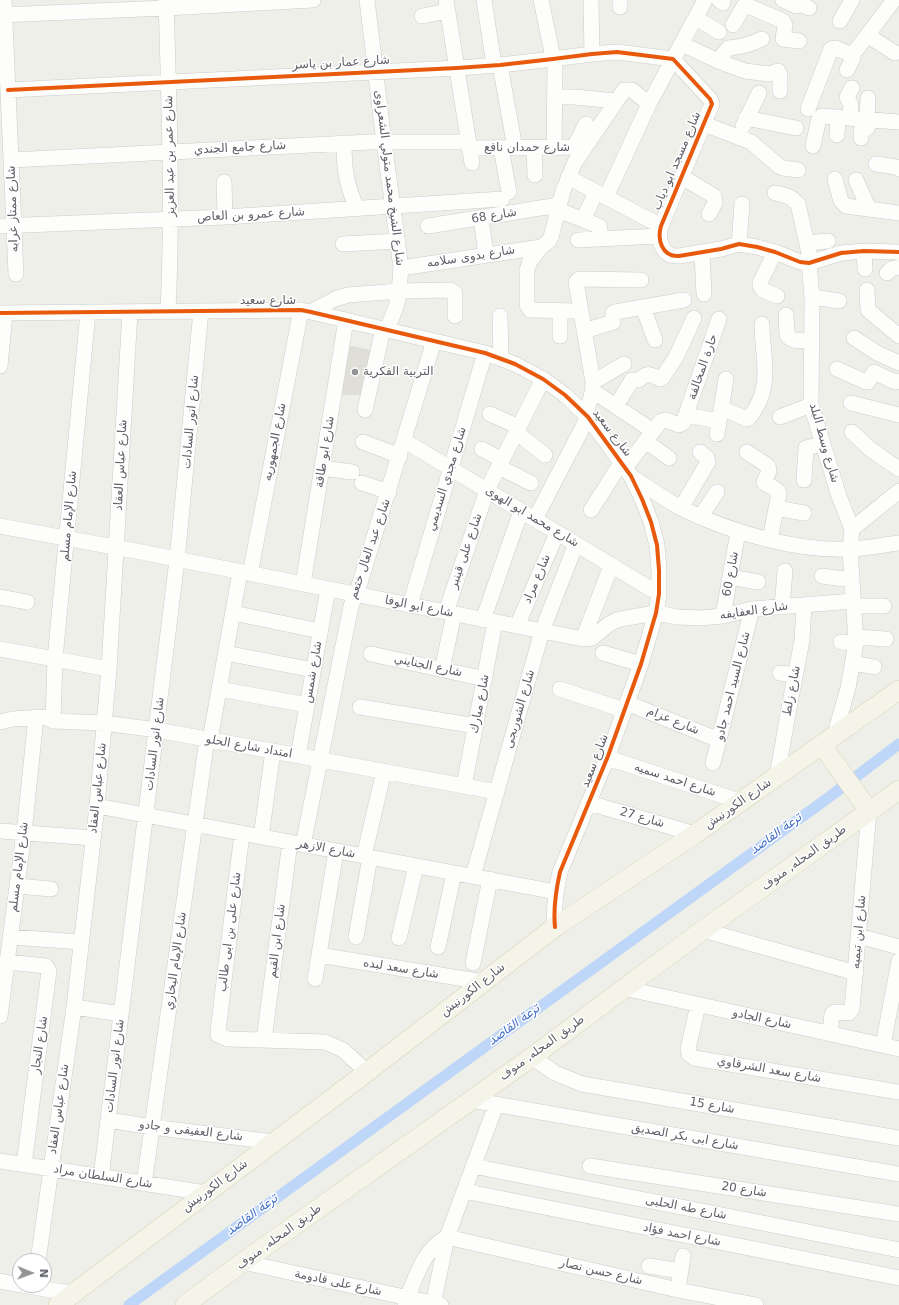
<!DOCTYPE html>
<meta charset="utf-8">
<style>
body{margin:0}
#map{position:relative;width:899px;height:1305px;overflow:hidden;background:#efefe9;font-family:"DejaVu Sans",sans-serif}
canvas{display:block}
.north{position:absolute;left:12px;top:1253px;width:40px;height:40px;box-sizing:border-box;background:#fff;border:1px solid #bfc0c3;border-radius:50%;rotate:91deg;font-size:11px;font-weight:700;line-height:16px;text-align:center;color:#5e6168}
.north::after{content:'';display:block;margin:auto;width:14px;height:18px;background:#919395;clip-path:polygon(50% 0,100% 100%,50% 72%,0 100%)}
</style>
<div id="map">
<canvas width="899" height="1305"></canvas>
<div class="north">N</div>
</div>
<script>
const context = document.querySelector('canvas').getContext('2d');
context.lineJoin = 'round';
function paint(path, color) { context.fillStyle = color; context.fill(path, 'evenodd'); }
function strokePath(path, color, width, dash) { context.strokeStyle = color; context.lineWidth = width; context.lineCap = dash ? 'butt' : 'round'; context.setLineDash(dash || []); context.stroke(path); }
function drawText(font, color, halo, rows, align = 'center') {
  context.font = font + ' "DejaVu Sans",Vazirmatn,sans-serif'; context.lineWidth = 3; context.setLineDash([]); context.textBaseline = 'middle'; context.strokeStyle = halo; context.fillStyle = color; for (const [text, x, y, turn = 0] of rows) {
    context.save(); context.translate(x, y); context.rotate((+turn || 0) * Math.PI / 180); context.textAlign = isNaN(turn) ? turn : align; if (halo) context.strokeText(text, 0, 0); context.fillText(text, 0, 0); context.restore();
  }
}
const education = new Path2D(`
 M347 345 371 350 363 395H338Z`);
const canal = new Path2D(`
 M129 1305 832 795 899 744`);
const minor = new Path2D(`
 M4 0 16 274
 M166 0C169 104 173 207 168 311
 M367 0 384 142 401 268 399 291 397 304 387 330
 M446 0 472 163
 M484 0 494 65
 M541 0 555 67 554 147
 M591 0 592 54
 M620 0V7
 M719 0 723 3
 M783 0 796 6 800 4 809 8
 M0 15 166 8 313 0
 M422 16 448 11
 M696 18 719 32
 M840 21 852 0
 M733 25 744 6 746 5 783 21 785 25 783 39 799 41
 M867 35 895 53
 M682 44 718 61 745 71 769 74 778 71 780 75V91
 M718 61 728 48C741 47 750 45 762 39
 M500 65 515 148
 M847 70 853 58 850 54
 M8 90 457 68 500 65 553 59 592 54 617 52 673 59 710 99 712 104 661 226C657 240 662 257 679 256L721 249 739 244 757 247 775 252 800 262 809 263 841 253 864 251 899 252
 M555 97H575L616 101
 M808 109 831 49 835 48 850 54H853L894 0
 M746 118 796 128
 M850 118 851 105 847 97 852 88
 M867 119 868 98
 M704 124 751 142 779 166 783 168 798 170
 M743 126 759 93
 M837 135 838 117
 M861 138V131C869 128 868 128 869 120
 M344 143C344 168 346 185 357 208
 M813 146 819 118 822 116 899 122
 M534 147 535 175
 M574 147 586 124
 M469 148 585 147
 M501 148 509 192
 M11 160 371 142H468
 M876 164 896 167 899 169
 M568 177 661 226
 M682 177 714 196 715 203 709 214
 M835 179 841 201 846 206 899 213
 M856 180 869 209
 M224 182 225 217
 M775 193C785 195 791 196 798 204L811 262
 M606 197 649 104 705 0
 M558 210 599 226 600 230V239
 M481 218 486 255
 M583 220 596 192
 M0 226 225 217 502 199
 M428 226 559 205
 M578 240 659 236
 M807 243 828 241
 M343 244 398 241
 M739 244 742 204
 M864 251 865 269
 M775 252 760 283V286L763 290 777 296
 M702 253 704 294
 M809 263 812 297 811 405 839 496 852 529 850 549 856 643 848 688 834 737
 M401 268 541 247
 M887 273 891 269 899 267
 M867 290 868 310 899 336
 M812 297 839 301
 M643 307 655 340
 M581 311 530 310 527 305V270L530 261 541 247 549 241 551 237 563 191 575 162 624 90H632L649 104
 M311 312 335 299 348 295 399 291 450 290 455 293V316
 M0 313 301 310 311 312 485 353 515 364 543 379 565 395 588 417 631 476 642 499 651 522 657 545 659 570V594L656 613 641 664 608 756 560 872C556 890 553 908 555 927
 M786 315 787 335C792 343 803 340 812 341
 M500 316 501 359
 M584 331 613 322V313L615 312 684 300
 M560 336V311
 M854 338 877 353 899 363
 M0 366 5 313
 M837 369 866 382H868L874 372 895 382 899 381
 M593 382 624 364
 M593 391 653 431
 M851 403 899 415
 M616 406 632 380H639C648 371 650 375 660 379L662 378 676 357 694 318
 M721 408 747 419C751 417 753 413 755 409 772 383 762 353 762 324
 M365 410 383 329
 M490 414 519 427
 M585 414C590 403 593 394 593 382L576 282 579 279 641 280
 M686 415 719 421
 M780 417 811 405
 M516 432 545 455
 M852 432 870 449 899 469
 M717 434 726 379
 M405 441 659 594
 M645 441 669 458
 M363 442 400 456
 M482 449 502 460
 M747 452 768 466 769 471 764 482C768 487 776 486 779 493L770 540
 M499 467 531 483
 M322 468 352 472
 M625 468 661 421 666 420 679 425 683 423 719 319
 M631 476C648 487 665 500 683 509 730 532 798 552 851 549 867 548 883 545 899 543
 M804 480 806 448 822 444
 M362 483 389 492
 M681 508 708 462 707 458 700 452
 M776 508 804 513
 M591 510 621 463
 M700 517 717 492
 M535 519 588 417
 M0 526 141 552 583 639 592 638 609 624 617 620 626 618 656 613 678 617 700 618 723 616 752 609 853 601
 M852 529 899 491
 M250 574 301 310
 M822 576 852 580
 M730 577 758 582
 M303 584 346 320
 M0 597 27 602
 M410 605 485 353
 M854 606H884
 M782 607 785 571
 M446 612 487 490 543 379
 M233 613 320 631
 M723 616 738 532
 M483 620 521 511
 M517 626 557 533
 M856 637 886 639
 M583 639 611 566
 M841 642 856 643
 M0 649 109 669
 M226 653 313 670
 M603 653 641 664
 M371 654 485 679
 M853 663 874 667
 M442 670 454 614
 M780 673 795 675
 M219 689 307 705
 M560 689 624 710
 M627 703 719 740
 M360 707 476 726
 M53 721 55 659 88 312
 M0 722 13 719 44 717 53 721 104 723 157 730 497 792
 M210 740 240 572
 M298 756 328 589
 M608 758 742 802
 M713 763 752 609
 M777 777 787 719 802 640 804 605
 M464 786 495 622
 M589 803 695 834
 M97 806 556 892
 M0 831 93 838
 M242 833 218 1031V1035L228 1039 325 1042 343 1050 367 1072
 M261 837 273 751
 M303 845 351 606 359 586 434 341
 M364 856 384 771
 M473 876 542 631 576 544
 M17 886 51 889
 M703 930 856 973
 M859 936 899 947
 M11 937 81 942
 M356 937 370 857
 M399 938 416 866
 M438 947 454 873
 M319 955 483 982
 M7 962 46 966 49 971 24 1165
 M473 963 490 879
 M315 979 336 851
 M624 988 899 1049
 M698 1005 688 1049 689 1054 694 1058 899 1092
 M74 1007 121 1014
 M0 1016 24 833 36 717
 M830 1034 832 1014 835 1012 849 1013 852 1009 869 811
 M264 1040 290 842
 M883 1045 899 961
 M532 1057 555 1073 582 1084 899 1138
 M471 1100 899 1174
 M108 1120 152 1127 274 1142
 M0 1161 206 1193
 M473 1166 899 1250
 M590 1166 899 1214
 M101 1177 177 560 201 311
 M144 1184 207 739
 M464 1191 899 1278
 M447 1237 678 1290 756 1305
 M38 1261 74 1007 97 806 109 669 130 312
 M243 1262 441 1305
 M649 1266 681 1271
 M0 1281 20 1285
 M23 1285 73 1294
 M678 1290 683 1256
 M405 1305 407 1298C417 1275 423 1250 447 1237
 M433 1305 447 1237 496 1105`);
const major = new Path2D(`
 M822 745 869 811
 M58 1305 367 1072 555 927 695 834 899 690
 M185 1305 243 1262 532 1057 703 930 899 790`);
const cycleway = new Path2D(`
 M8 90 457 68 500 65 553 59 592 54 617 52 673 59 710 99 712 104 661 226C657 240 662 257 679 256L721 249 739 244 757 247 775 252 800 262 809 263 841 253 864 251 899 252
 M0 313 301 310 311 312 485 353 515 364 543 379 565 395 588 417 631 476 642 499 651 522 657 545 659 570V594L656 613 641 664 608 756 560 872C556 890 553 908 555 927`);
const markers = [
 [355,372,4,"#919395"]
];
const streetNames = [
 ["شارع عمار بن ياسر",341,63,-3],
 ["شارع جامع الجندي",240,148,-3],
 ["شارع حمدان نافع",527,148],
 ["شارع عمر بن عبد العزيز",170,156,-91],
 ["شارع مسجد ابو دياب",677,161,-67],
 ["شارع الشيخ محمد متولي الشعراوى",389,178,83],
 ["شارع ممتاز غرابه",13,209,-92],
 ["شارع عمرو بن العاص",251,215,-3],
 ["شارع 68",494,216,-9],
 ["شارع بدوى سلامه",471,257,-9],
 ["شارع سعيد",268,301],
 ["حارة المخالفة",703,367,-71],
 ["شارع انور السادات",191,422,-85],
 ["شارع سعيد",612,433,53],
 ["شارع الجمهوريه",275,442,-79],
 ["شارع وسط البلد",824,443,74],
 ["شارع ابو طاقة",325,452,-81],
 ["شارع عباس العقاد",121,465,-87],
 ["شارع مجدي السديمي",447,479,-73],
 ["شارع الإمام مسلم",69,516,-85],
 ["شارع محمد ابو الهوى",532,517,31],
 ["شارع عبد العال ختعم",370,549,-71],
 ["شارع على قينبر",466,551,-71],
 ["شارع 60",731,574,-80],
 ["شارع مراد",537,579,-67],
 ["شارع ابو الوفا",419,607,11],
 ["شارع العفايفه",754,611,-8],
 ["شارع الجنايني",428,666,12],
 ["شارع شمس",313,672,-80],
 ["شارع السيد احمد جادو",733,686,-76],
 ["شارع زلط",792,691,-79],
 ["شارع مبارك",480,704,-79],
 ["شارع الشوربجى",520,709,-74],
 ["شارع عزام",673,721,22],
 ["شارع انور السادات",155,744,-83],
 ["امتداد شارع الحلو",249,747,10],
 ["شارع سعيد",595,761,-69],
 ["شارع احمد سميه",675,780,18],
 ["شارع عباس العقاد",98,788,-84],
 ["شارع الكورنيش",738,804,-35],
 ["شارع 27",642,818,16],
 ["شارع الازهر",326,849,11],
 ["طريق المحله, منوف",804,858,-36],
 ["شارع الإمام مسلم",19,867,-83],
 ["شارع على بن ابى طالب",230,932,-83],
 ["شارع ابن تيميه",859,932,-85],
 ["شارع ابن القيم",277,941,-83],
 ["شارع الإمام البخاري",176,961,-82],
 ["شارع سعد لبده",401,969,9],
 ["شارع الكورنيش",473,990,-38],
 ["شارع الجادو",762,1019,12],
 ["شارع النجار",40,1045,-82],
 ["طريق المحله, منوف",542,1048,-36],
 ["شارع انور السادات",115,1066,-83],
 ["شارع سعد الشرقاوي",769,1070,10],
 ["شارع 15",712,1106,10],
 ["شارع عباس العقاد",59,1109,-82],
 ["شارع العفيفى و جادو",191,1131,7],
 ["شارع ابى بكر الصديق",685,1137,10],
 ["شارع السلطان مراد",103,1177,9],
 ["شارع الكورنيش",215,1186,-37],
 ["شارع 20",744,1190,9],
 ["شارع طه الحلبى",686,1208,11],
 ["شارع احمد فؤاد",682,1235,11],
 ["طريق المحله, منوف",279,1237,-36],
 ["شارع حسن نصار",601,1272,13],
 ["شارع على قادومة",338,1283,12]
];
const poiNames = [
 ["التربية الفكرية",363,372]
];
const waterNames = [
 ["ترعة القاصد",776,834,-36],
 ["ترعة القاصد",514,1025,-36],
 ["ترعة القاصد",252,1215,-36]
];
paint(education, '#dfdfd7');
strokePath(canal, '#bed6f8', 11);
strokePath(minor, '#cbccca', 16);
strokePath(major, '#d8d4b6', 20);
strokePath(minor, '#fdfdfc', 15);
strokePath(major, '#f4f4e9', 19);
strokePath(cycleway, '#e8590c', 4);
for (const [x, y, r, color] of markers) { const dot = new Path2D(); dot.arc(x, y, r, 0, 2 * Math.PI); context.fillStyle = color; context.fill(dot); strokePath(dot, '#fff', 1.5); }
drawText('12px', '#5e6168', '#fff', streetNames);
drawText('12px', '#5e6168', '#fff', poiNames, 'left');
drawText('italic 13px', '#4470ca', '#fff', waterNames);
</script>
